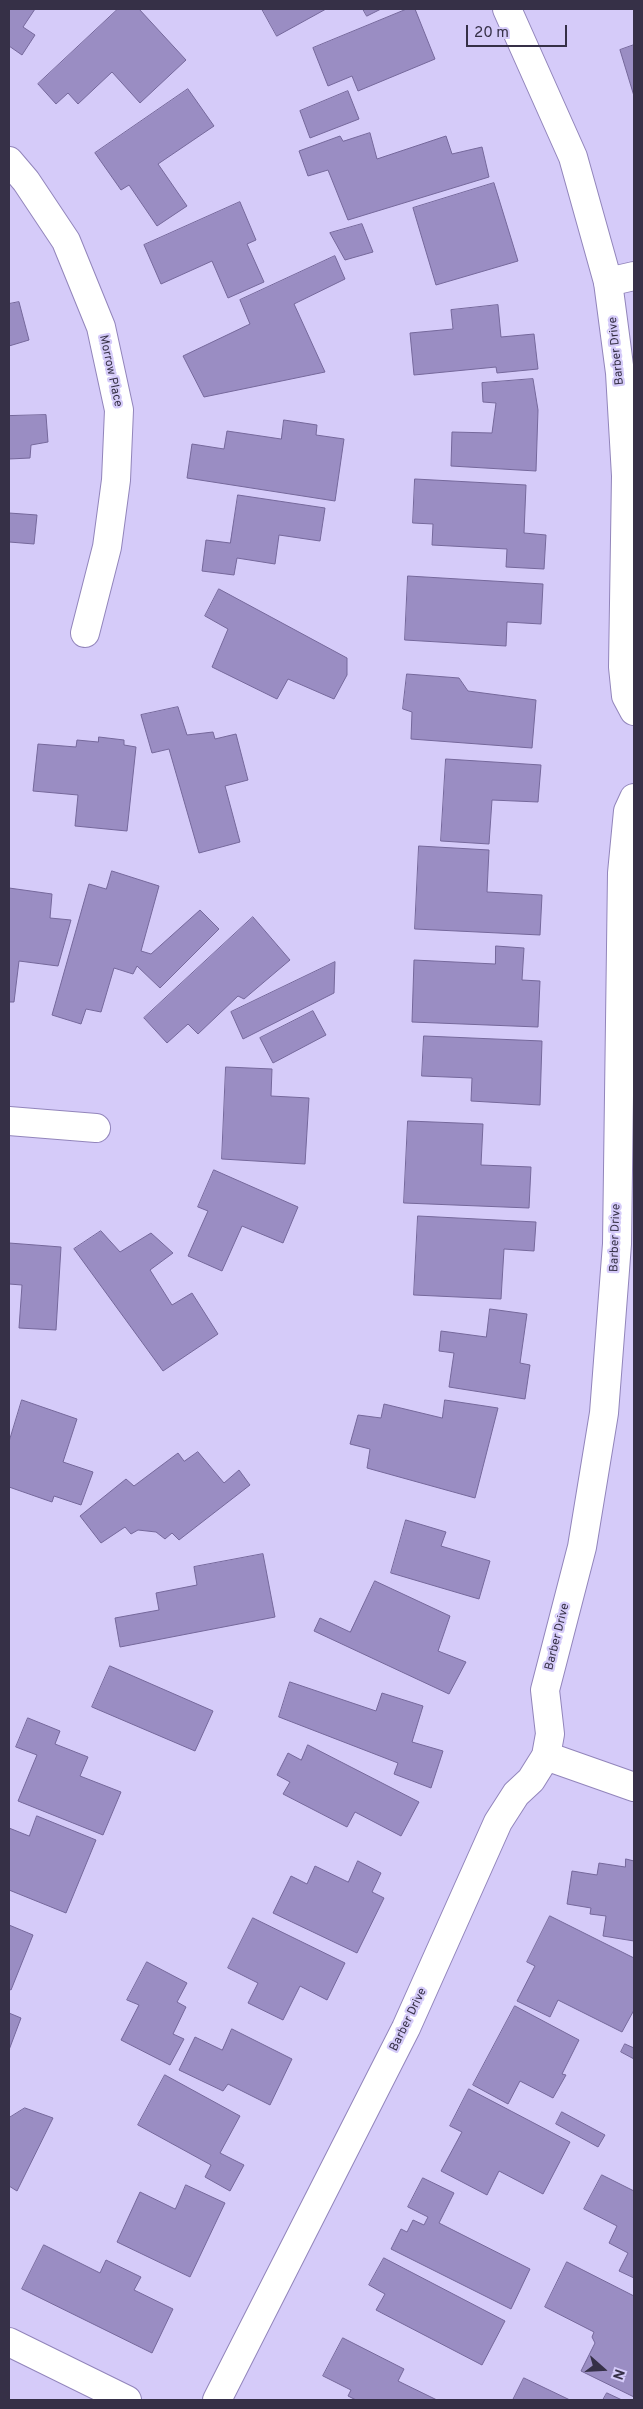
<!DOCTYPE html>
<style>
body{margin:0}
#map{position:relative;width:643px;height:2409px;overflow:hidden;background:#d5cbf9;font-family:Overpass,sans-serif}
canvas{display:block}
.frame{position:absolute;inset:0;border:10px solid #363047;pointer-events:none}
.north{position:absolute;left:578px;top:2344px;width:50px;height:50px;-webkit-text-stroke:4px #d5cbf9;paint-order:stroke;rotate:109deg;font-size:14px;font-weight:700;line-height:20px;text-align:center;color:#363047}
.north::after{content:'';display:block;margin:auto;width:18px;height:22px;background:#363047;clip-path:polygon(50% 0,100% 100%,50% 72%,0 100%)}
.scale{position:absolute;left:466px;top:25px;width:101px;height:22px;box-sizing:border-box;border:2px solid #363047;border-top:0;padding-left:6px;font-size:15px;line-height:18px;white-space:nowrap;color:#363047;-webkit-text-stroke:4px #d5cbf9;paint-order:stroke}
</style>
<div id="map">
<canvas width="643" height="2409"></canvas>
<div class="frame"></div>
<div class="north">N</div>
<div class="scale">20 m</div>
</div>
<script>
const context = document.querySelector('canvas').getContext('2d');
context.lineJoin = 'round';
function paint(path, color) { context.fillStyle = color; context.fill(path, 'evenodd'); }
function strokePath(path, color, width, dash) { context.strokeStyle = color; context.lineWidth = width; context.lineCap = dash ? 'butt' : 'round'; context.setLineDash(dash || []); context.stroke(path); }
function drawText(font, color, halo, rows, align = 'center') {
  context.font = font + ' Overpass,sans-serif'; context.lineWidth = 4.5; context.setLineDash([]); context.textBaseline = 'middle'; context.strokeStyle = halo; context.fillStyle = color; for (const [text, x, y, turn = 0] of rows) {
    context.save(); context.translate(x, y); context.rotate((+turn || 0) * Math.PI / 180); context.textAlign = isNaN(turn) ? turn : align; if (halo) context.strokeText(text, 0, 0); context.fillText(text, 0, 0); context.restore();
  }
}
const building = new Path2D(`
 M9 9H35L23 27 35 35 22 55 9 46Z
 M118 9H139L186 60 140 103 112 72 78 104 68 93 56 104 38 84Z
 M262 9H326L277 36Z
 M363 9H381L367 16Z
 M407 9H415L435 59 358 91 352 76 328 86 313 48Z
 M634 45V96L620 50Z
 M188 89 214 126 158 164 187 206 157 226 129 185 121 190 95 153Z
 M348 91 359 119 310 138 300 111Z
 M370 133 377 159 446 136 452 154 482 147 489 177 348 220 328 170 308 176 299 151 340 136 343 141Z
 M494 183 518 261 436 285 413 208Z
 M240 202 256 240 247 244 264 282 228 298 212 261 161 284 144 245Z
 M362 224 373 252 345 260 330 233Z
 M335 256 345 279 294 304 325 372 204 397 183 356 250 324 240 300Z
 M19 302 29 340 9 346V304Z
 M498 305 501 337 534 334 538 369 497 373 496 367 414 375 410 333 453 329 451 310Z
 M533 379 538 410 536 471 451 466 452 432 492 433 496 403 483 402 482 383Z
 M46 415 48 442 31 445 30 458 9 459V416Z
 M284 420 317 425 316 435 344 439 335 501 187 478 192 444 224 449 227 431 281 439Z
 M415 479 526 485 524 533 546 535 544 569 506 567 507 549 432 545 433 524 413 523Z
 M238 495 325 508 320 541 279 535 275 564 237 558 234 575 202 571 206 540 230 543Z
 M9 513 37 515 34 544 9 542Z
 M408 576 543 584 541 624 507 622 506 646 405 640Z
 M219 589 347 658V675L334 699 288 679 277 699 212 667 228 629 205 616Z
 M407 674 459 678 468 691 536 700 532 748 411 739 412 712 403 709Z
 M178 707 187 735 213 732 215 739 236 734 248 780 225 786 240 842 199 853 169 749 152 753 141 715Z
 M99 737 124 740V745L136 747 127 831 75 826 78 795 33 791 38 744 76 747 77 740 98 742Z
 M446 759 541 765 538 802 492 800 489 844 441 841Z
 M419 846 489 850 487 892 542 895 540 935 415 929Z
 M112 871 159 886 141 951 151 954 200 910 219 929 160 988 137 966 133 974 114 968 101 1012 86 1009 81 1024 52 1015 89 884 106 889Z
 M9 888 52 894 50 918 71 920 58 966 19 961 14 1002H9Z
 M253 917 290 960 244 999 238 996 198 1034 188 1024 167 1043 144 1018Z
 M496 946 524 948 522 980 540 981 538 1027 412 1022 414 960 495 964Z
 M335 962 334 993 243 1039 231 1012Z
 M313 1011 326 1035 273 1063 260 1038Z
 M424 1036 542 1041 540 1105 471 1101 472 1078 422 1076Z
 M226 1067 272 1069 271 1096 309 1098 305 1164 222 1159Z
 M408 1121 483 1124 481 1165 531 1167 529 1208 404 1203Z
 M214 1170 298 1207 283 1243 242 1226 222 1271 188 1256 208 1211 198 1207Z
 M418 1216 536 1222 534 1251 504 1249 501 1299 414 1295Z
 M101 1231 120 1252 151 1233 173 1253 150 1270 172 1305 192 1293 218 1334 163 1371 74 1249Z
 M9 1243 61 1247 56 1330 19 1328 22 1285 9 1284Z
 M490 1309 527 1314 520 1363 530 1365 525 1399 449 1387 454 1353 439 1351 441 1331 486 1337Z
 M22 1400 77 1419 63 1462 93 1472 81 1505 54 1496 52 1502 9 1487V1442Z
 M445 1400 498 1408 475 1498 367 1468 370 1449 350 1444 358 1415 381 1418 384 1404 442 1418Z
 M198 1452 224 1483 239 1470 250 1485 179 1540 172 1533 165 1539 156 1532 138 1530 131 1534 125 1527 101 1543 80 1516 126 1479 134 1486 178 1453 184 1461Z
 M406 1520 446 1532 441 1546 490 1561 479 1599 391 1573Z
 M263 1554 275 1617 120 1647 115 1618 159 1610 156 1593 197 1585 194 1567Z
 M375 1581 450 1616 438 1651 466 1662 449 1694 314 1631 320 1618 350 1632Z
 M110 1666 213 1711 195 1751 92 1707Z
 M290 1682 376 1711 382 1693 423 1706 412 1742 443 1751 431 1788 394 1774 398 1763 279 1717Z
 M28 1718 60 1731 55 1744 88 1757 80 1776 121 1792 103 1835 18 1801 37 1755 16 1747Z
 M308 1745 419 1802 401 1836 355 1812 347 1827 283 1794 290 1782 277 1775 288 1753 301 1760Z
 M37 1816 96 1840 66 1913 9 1890V1828L29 1836Z
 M626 1859 634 1861V1941L603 1936 606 1916 590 1914 591 1908 567 1904 572 1871 597 1875 599 1863 625 1867Z
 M358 1861 381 1873 372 1892 384 1898 357 1953 273 1913 291 1876 307 1884 315 1866 348 1882Z
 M550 1916 634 1958V2010L622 2032 558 2000 550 2017 517 2001 535 1966 527 1962Z
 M253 1918 345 1963 327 2000 300 1986 283 2020 248 2003 258 1983 228 1968Z
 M9 1925 33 1935 11 1990 9 1989Z
 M147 1962 187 1983 177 2002 186 2007 173 2034 184 2039 170 2065 121 2040 139 2005 127 2000Z
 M515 2006 579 2040 562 2074 566 2075 553 2098 520 2081 508 2104 473 2085Z
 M9 2013 21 2018 9 2050Z
 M232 2029 292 2059 270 2105 228 2084 223 2091 179 2070 195 2037 222 2050Z
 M625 2044 634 2048V2059L621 2052Z
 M165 2075 240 2116 220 2153 244 2165 230 2191 205 2177 211 2165 138 2125Z
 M469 2089 570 2142 543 2194 499 2171 487 2195 441 2171 462 2132 450 2126Z
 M25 2108 53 2118 17 2191 9 2186V2118Z
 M562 2112 605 2135 598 2147 556 2124Z
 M602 2175 634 2191V2278L619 2271 628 2253 609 2243 617 2226 584 2209Z
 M423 2178 454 2193 439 2223 530 2269 511 2309 391 2249 401 2229 407 2232 413 2220 424 2225 428 2217 408 2207Z
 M186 2185 225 2203 190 2277 117 2242 140 2192 175 2209Z
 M44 2245 100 2273 106 2260 141 2277 134 2290 173 2309 152 2353 22 2289Z
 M384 2258 505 2321 482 2365 376 2310 385 2294 369 2285Z
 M567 2262 634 2296V2397L581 2371 595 2343 592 2337 594 2332 545 2307Z
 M343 2338 404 2369 398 2381 437 2400H356L348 2396 351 2390 323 2376Z
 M524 2378 570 2400H513Z
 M607 2393 622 2400H603Z`);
const street = new Path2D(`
 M9 161 26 181 66 241 101 327 119 410 116 480 107 547 85 633
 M608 282 634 276
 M9 1121 96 1128
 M546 1756 634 1787
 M9 2342 127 2400`);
const secondary = new Path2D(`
 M507 9 573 157 608 282 620 373 626 476 623 667 626 696 634 711
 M217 2400 406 2028 498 1822 516 1794 531 1780 546 1756 550 1734 545 1690 582 1547 604 1413 617 1244 622 873 628 811 634 798`);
const streetNames = [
 ["Barber Drive",617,351,-96],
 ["Morrow Place",110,371,78],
 ["Barber Drive",616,1238,-88],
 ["Barber Drive",558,1637,-76],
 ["Barber Drive",409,2020,-64]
];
paint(building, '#9a8dc3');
strokePath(building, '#75689b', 1);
strokePath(street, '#9285bb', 30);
strokePath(secondary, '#9285bb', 30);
strokePath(street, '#fff', 28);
strokePath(secondary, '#fff', 28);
drawText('12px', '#363047', '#d5cbf9', streetNames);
</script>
